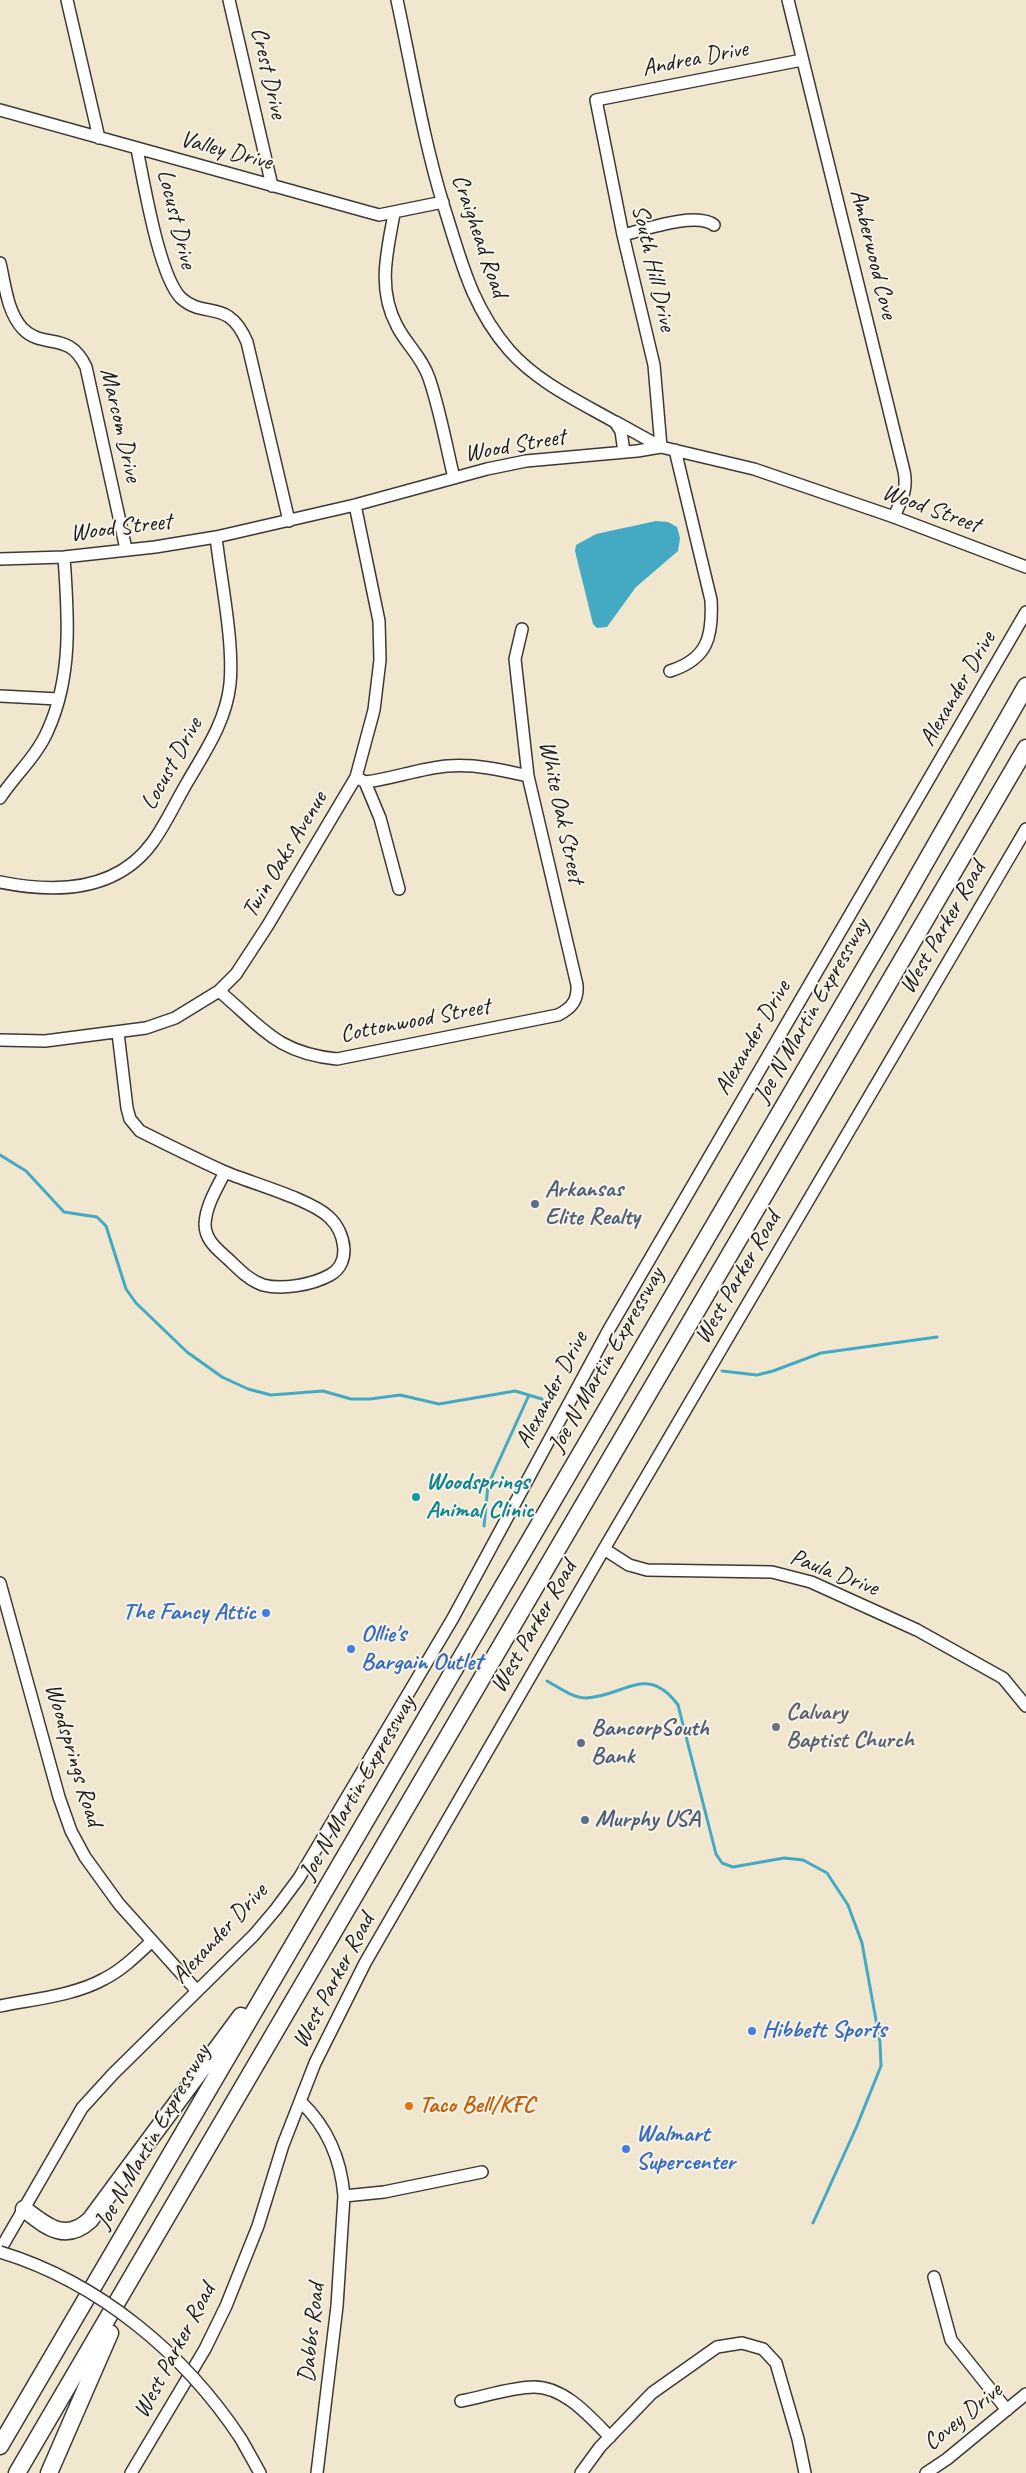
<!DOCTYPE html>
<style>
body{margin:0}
canvas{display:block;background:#f0e7ce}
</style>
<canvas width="1026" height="2473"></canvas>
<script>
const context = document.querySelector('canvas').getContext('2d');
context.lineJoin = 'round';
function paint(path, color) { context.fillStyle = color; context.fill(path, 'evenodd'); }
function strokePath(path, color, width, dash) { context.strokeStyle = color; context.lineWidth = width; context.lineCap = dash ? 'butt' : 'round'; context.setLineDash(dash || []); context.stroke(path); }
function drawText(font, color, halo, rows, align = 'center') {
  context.font = font + ' Caveat,sans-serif'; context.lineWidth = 4; context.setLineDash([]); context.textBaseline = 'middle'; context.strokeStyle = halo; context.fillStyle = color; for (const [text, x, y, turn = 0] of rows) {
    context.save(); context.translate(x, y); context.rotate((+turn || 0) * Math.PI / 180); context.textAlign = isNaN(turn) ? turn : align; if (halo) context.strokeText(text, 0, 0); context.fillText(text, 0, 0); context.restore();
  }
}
const water = new Path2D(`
 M656 521 668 522 677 527 680 538 678 551 636 587 607 627 597 628 593 624 575 551 576 545 596 534Z`);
const stream = new Path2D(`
 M0 1155 26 1171 64 1212 97 1217 106 1226 126 1289 136 1303 187 1352 222 1377 248 1389 271 1395 323 1391 351 1399H370L400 1395 439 1404 515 1391 542 1399
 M722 1371 757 1375 773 1371 821 1353 937 1337
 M484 1526 488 1485 529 1395
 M547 1681C558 1687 573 1698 586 1698 625 1696 647 1663 678 1705L716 1854 722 1863 733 1867 784 1858 803 1860 827 1873 848 1905 862 1943 880 2042 881 2066 856 2128 813 2223`);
const minor = new Path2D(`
 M67 0 99 138
 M229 0 272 186
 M397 0C412 69 423 139 444 207 461 260 471 306 509 350 537 382 578 401 615 422L621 431 624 452
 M788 0 904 471C908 490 901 500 894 517
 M0 110 379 215 443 202
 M137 149C144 183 159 276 181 298 205 320 228 297 247 342L289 521
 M394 214C387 252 377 289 397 326 406 344 422 357 429 378 440 410 446 445 454 478
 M623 235C643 230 697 211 714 225
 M0 263C5 284 7 312 23 329 44 350 69 330 86 367L126 549
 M616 422 661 447
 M661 447 654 365 623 235 596 100 802 60
 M0 559 64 557 155 547 216 537 355 505 487 469 526 461 637 451 661 447 754 469 894 517 1026 567
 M670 671C708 659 713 636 711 600L675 450
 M0 696 58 699
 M356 777 365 782C393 779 420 768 448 766 476 764 502 770 528 776
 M365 782 380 818 399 889
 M0 798C15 775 37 756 48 730 73 675 68 614 64 557
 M0 882C54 893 116 892 152 843 166 824 176 801 188 781 206 750 226 721 230 684 234 642 221 581 216 537
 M219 991C263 1028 277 1053 337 1059L558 1015C572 1008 578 1000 577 985L528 776 515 659 522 629
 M118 1033 127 1108 130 1119 140 1131C168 1145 196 1159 225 1172 251 1183 310 1199 329 1217 345 1232 352 1263 330 1275 312 1285 282 1290 263 1285 248 1280 238 1268 227 1258 217 1249 205 1240 205 1224 206 1205 217 1188 225 1172
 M0 1040 45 1041 146 1028 175 1018 219 991 236 974 268 925 356 777 374 710 380 660 379 621 355 505
 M604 1549 629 1565 647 1570 772 1572 811 1582 917 1630 1003 1678 1026 1706
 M0 1583 59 1797 71 1831 85 1857 119 1904 197 1991
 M0 2006C34 1999 73 1996 104 1979 122 1970 137 1955 152 1941
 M301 2102C327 2127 341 2159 344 2196L337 2306 317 2473
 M344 2196 384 2192 482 2172
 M0 2250 82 2108 113 2074 254 1935 276 1909 299 1878 453 1618 608 1331 1026 612
 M934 2277 951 2340 1007 2410
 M461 2401C483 2397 512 2387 534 2387 565 2387 590 2417 610 2437
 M241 2439 260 2473
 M131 2473 205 2349 226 2306 258 2226 283 2145 315 2063 365 1963 604 1549 1026 829
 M581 2473 600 2447 652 2393 717 2347 742 2343 763 2349 776 2363 798 2439 805 2473
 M926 2473 947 2459 1026 2394`);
const highway = new Path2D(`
 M24 2209C46 2226 65 2243 90 2220L241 2016
 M0 2446 892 921 1026 686
 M17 2473 1026 748
 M49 2473 110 2333`);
const minorBridge = new Path2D(`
 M0 2252C99 2282 185 2354 241 2439`);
const markers = [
 [535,1204,5,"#5c6f8a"],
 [416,1497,5,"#0f9aa8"],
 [266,1613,5,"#3f7fe0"],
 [351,1649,5,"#3f7fe0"],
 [776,1727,5,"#6b7280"],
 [581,1743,5,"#5c6f8a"],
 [585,1820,5,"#5c6f8a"],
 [752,2031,5,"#3f7fe0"],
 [409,2106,5,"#e8710a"],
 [626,2149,5,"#3f7fe0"]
];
const streetNames = [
 ["Andrea Drive",695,59,-11],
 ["Crest Drive",268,73,77],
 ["Valley Drive",226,151,15],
 ["Locust Drive",176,219,76],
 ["Craighead Road",479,236,71],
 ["Amberwood Cove",873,254,76],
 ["South Hill Drive",653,268,77],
 ["Marcom Drive",120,425,77],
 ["Wood Street",515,446,-10],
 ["Wood Street",931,509,20],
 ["Wood Street",121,528,-7],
 ["Alexander Drive",958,689,-60],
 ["Locust Drive",172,764,-61],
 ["White Oak Street",561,812,78],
 ["Twin Oaks Avenue",285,855,-59],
 ["West Parker Road",943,928,-60],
 ["Joe N Martin Expressway",812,1011,-60],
 ["Cottonwood Street",415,1021,-11],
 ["Alexander Drive",753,1038,-60],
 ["West Parker Road",738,1278,-60],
 ["Joe N Martin Expressway",607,1360,-60],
 ["Alexander Drive",552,1390,-62],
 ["Paula Drive",834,1573,21],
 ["West Parker Road",534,1627,-60],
 ["Woodsprings Road",73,1755,73],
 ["Joe N Martin Expressway",358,1788,-60],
 ["Alexander Drive",220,1934,-47],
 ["West Parker Road",334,1981,-62],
 ["Joe N Martin Expressway",153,2137,-60],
 ["Dabbs Road",312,2333,-84],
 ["West Parker Road",175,2351,-62],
 ["Covey Drive",963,2417,-39]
];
const serviceNames = [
 ["Arkansas",545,1190],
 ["Elite Realty",545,1218],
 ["BancorpSouth",591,1729],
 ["Bank",591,1757],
 ["Murphy USA",595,1820]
];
const cultureNames = [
 ["Woodsprings",426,1483],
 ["Animal Clinic",426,1511]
];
const shopNames = [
 ["The Fancy Attic",256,1613,"right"],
 ["Ollie's",361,1635],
 ["Bargain Outlet",361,1663],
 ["Hibbett Sports",762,2031],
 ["Walmart",636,2135],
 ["Supercenter",636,2163]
];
const worshipNames = [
 ["Calvary",786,1713],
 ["Baptist Church",786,1741]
];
const foodNames = [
 ["Taco Bell/KFC",419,2106]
];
paint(water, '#44aac4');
strokePath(stream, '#44aac4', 3);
strokePath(minor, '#3c3a37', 14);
strokePath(highway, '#3c3a37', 19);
strokePath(minor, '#fff', 11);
strokePath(highway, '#fff', 16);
strokePath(minorBridge, '#3c3a37', 14, []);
strokePath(minorBridge, '#fff', 11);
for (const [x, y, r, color] of markers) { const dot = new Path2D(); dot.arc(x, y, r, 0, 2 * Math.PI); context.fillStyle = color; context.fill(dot); strokePath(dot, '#f7f3e8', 2); }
drawText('24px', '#1c1c1c', '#f7f3e8', streetNames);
drawText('bold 24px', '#4e5e75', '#f7f3e8', serviceNames, 'left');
drawText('bold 24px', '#0d838f', '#f7f3e8', cultureNames, 'left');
drawText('bold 24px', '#366cbe', '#f7f3e8', shopNames, 'left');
drawText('bold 24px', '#5b616d', '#f7f3e8', worshipNames, 'left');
drawText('bold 24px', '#c56008', '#f7f3e8', foodNames, 'left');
</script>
